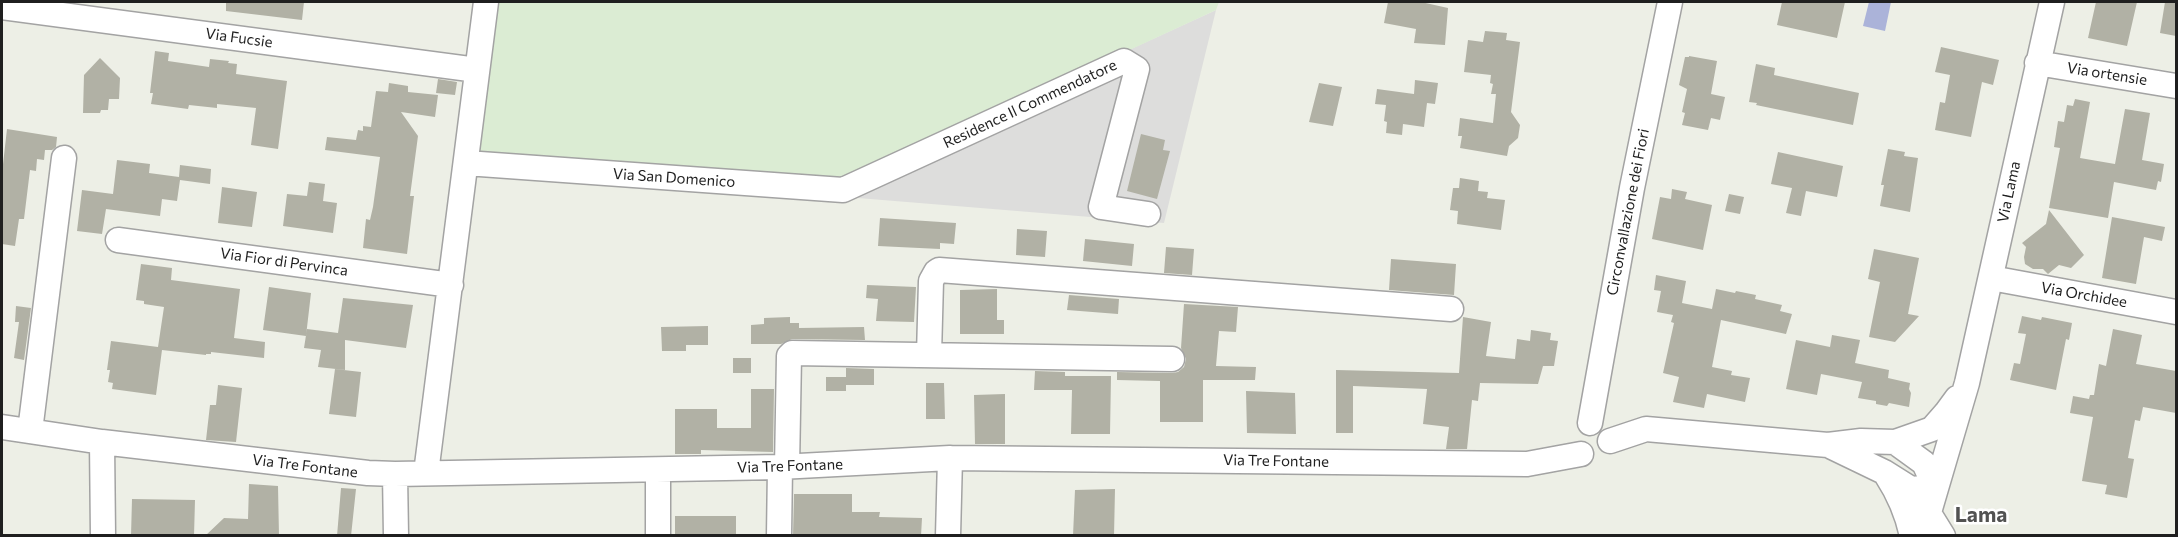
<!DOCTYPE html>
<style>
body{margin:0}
#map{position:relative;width:2178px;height:537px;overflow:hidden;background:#edefe6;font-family:Commissioner,sans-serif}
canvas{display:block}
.frame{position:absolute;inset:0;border:3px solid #1f1f1f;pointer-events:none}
</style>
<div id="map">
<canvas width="2178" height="537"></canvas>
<div class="frame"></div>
</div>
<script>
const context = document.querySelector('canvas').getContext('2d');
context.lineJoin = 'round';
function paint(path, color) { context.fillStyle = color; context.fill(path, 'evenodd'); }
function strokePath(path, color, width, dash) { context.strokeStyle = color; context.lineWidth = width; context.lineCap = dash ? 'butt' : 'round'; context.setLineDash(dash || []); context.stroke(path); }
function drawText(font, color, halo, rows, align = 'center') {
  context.font = font + ' Commissioner,sans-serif'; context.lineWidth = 5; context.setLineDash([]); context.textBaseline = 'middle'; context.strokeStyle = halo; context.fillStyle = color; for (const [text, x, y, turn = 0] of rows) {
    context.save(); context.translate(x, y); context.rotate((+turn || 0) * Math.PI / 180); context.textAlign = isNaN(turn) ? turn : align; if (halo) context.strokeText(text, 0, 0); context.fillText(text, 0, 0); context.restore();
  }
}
const residential = new Path2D(`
 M1216 10 1164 223 858 198 884 179 878 165Z`);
const farmland = new Path2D(`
 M495 2H1219L1216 10 842 183 476 156Z`);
const water = new Path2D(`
 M1869 2H1891L1885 31 1863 26Z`);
const building = new Path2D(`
 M226 2H304L302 20 226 11Z
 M1388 2H1421L1448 8 1445 45 1414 43 1416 29 1384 23Z
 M1782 2H1845L1837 38 1777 25Z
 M2096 2H2137L2127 46 2088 38Z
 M2165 2H2176V36L2160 33Z
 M1485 31 1507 33 1506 40 1520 42 1511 112 1520 125 1518 138 1509 146 1507 156 1460 148 1462 136H1458L1460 118 1493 123 1496 94H1491L1493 84 1490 83 1491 75 1464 72 1468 40 1483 42Z
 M1941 47 1999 60 1993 85 1982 82 1971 137 1935 130 1940 102 1945 103 1950 75 1935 72Z
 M155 51 169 53 168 61 209 67 210 59 229 61 228 63 237 64 236 74 287 81 278 149 251 145 256 108 217 104V108L189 105 188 109 151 104 153 93H150Z
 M1689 56 1717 61 1711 94 1725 97 1720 120 1711 118 1708 130 1682 125 1685 113 1682 112 1687 89 1679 85 1685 57H1689Z
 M100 58 120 78 119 99H109L108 110H101L100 113H83L84 75Z
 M1756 64 1775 68 1774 75 1859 93 1853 125 1756 105 1757 103 1749 102Z
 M438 79 457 82 455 95 436 93Z
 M1415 80 1438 83 1435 104 1427 103 1424 127 1403 124 1402 135 1386 133 1387 122 1384 121 1386 105 1375 104 1377 89 1414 94Z
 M389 83 408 86V92L438 95 435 117 401 112 418 136 410 196H414L407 254 363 248 366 219 370 220 373 207 380 157 325 150 327 137 356 140 358 130 363 131V126L371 127 376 91 388 92Z
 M1319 83 1342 87 1333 126 1309 122Z
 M2075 99 2090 102 2080 158 2115 164 2125 109 2150 113 2142 160 2164 164 2161 182 2158 181 2156 190 2114 182 2108 218 2049 208 2060 148 2054 147 2058 121 2064 122 2067 105 2073 106Z
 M7 129 57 137 56 147 52 150H45L44 160 37 159 36 171 30 170 24 219H19L15 246 2 244V173Z
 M1141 134 1165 140 1163 150 1170 151 1157 199 1127 191Z
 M1888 149 1905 152 1904 156 1918 158 1910 212 1880 206 1884 185H1881Z
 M1778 152 1843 166 1837 197 1806 191 1801 216 1786 213 1792 188 1771 184Z
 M117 160 150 164 149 173 179 177 180 165 211 169 210 184 180 180 177 201 162 199 160 216 106 209 102 234 77 231 82 190 113 194Z
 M1460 178 1479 181 1478 191 1488 192 1487 198 1505 200 1501 230 1457 224 1458 211 1450 210 1453 188H1459Z
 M309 182 325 184 323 201 337 203 333 233 283 226 287 194 307 196Z
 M222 187 257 192 252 227 218 223Z
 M1672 189 1687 192 1685 199 1712 205 1703 250 1652 239 1660 197 1671 199Z
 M1729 194 1744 197 1740 214 1725 211Z
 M2049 210 2084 255 2071 268 2059 265 2048 274 2043 269H2033L2025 264 2024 257 2026 247 2022 243 2046 224Z
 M2112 217 2165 227 2162 241 2144 237 2136 284 2102 278Z
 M880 218 956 223 954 244 940 243V249L878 246Z
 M1017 229 1047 231 1045 257 1016 255Z
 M1085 239 1134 244 1132 266 1083 261Z
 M1166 247 1194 249 1192 275 1164 273Z
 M1874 249 1919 258 1908 314 1919 316 1895 342 1869 337 1880 282 1868 279Z
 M1391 259 1456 264 1454 295 1389 290Z
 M141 264 172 268 171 280 240 289 234 338 265 342 264 358 211 352V354H206V355L162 350 156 395 112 389 113 383 108 382 110 370H107L111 341 158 347 164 307 144 304V301L136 300Z
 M1656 275 1686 281 1682 303 1712 309 1716 289 1735 293 1736 291 1756 295 1755 299 1782 305 1780 311 1792 314 1786 334 1721 320 1712 367 1732 371 1731 375 1750 378 1745 402 1707 394 1704 408 1673 402 1679 377 1663 373 1674 323 1671 322 1673 315 1657 312 1661 291 1654 290Z
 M867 285 916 287 914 322 876 321 878 299 866 298Z
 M269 287 311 293 306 336 263 330Z
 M997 289V320H1004V334H960V290Z
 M1069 295 1119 299 1118 314 1067 310Z
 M343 298 413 305 406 348 345 340V370L318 367 321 350 304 348 307 329 338 333Z
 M1184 304 1238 307 1236 332 1219 331 1216 366 1256 367 1255 380H1203V422H1160V381L1117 380V372L1172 373 1178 372 1184 367 1186 359 1181 348Z
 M16 306 31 308 24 360 14 358 19 322H15Z
 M2022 316 2041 320 2042 317 2072 323 2069 340 2066 339 2056 390 2010 380 2014 363 2020 364 2026 334 2018 333Z
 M790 317V323H799V328L864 327 865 340 792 339 781 344H751V325L764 324V318Z
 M1463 317 1491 322 1486 356 1515 359 1517 339 1530 341 1531 330 1551 333 1550 340 1558 341 1554 366H1543L1538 384 1480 383 1478 401 1472 400 1467 449H1446L1449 427 1423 424 1427 389 1353 386V433H1336V370L1459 373Z
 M708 326V345H686V351H662L661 327Z
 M2113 329 2142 335 2136 364 2176 371V413L2143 407 2140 421 2135 420 2128 458 2134 459 2127 498 2105 494 2107 485 2082 481 2093 417 2070 413 2073 396 2089 399 2090 395H2094L2099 364 2106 366Z
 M1832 335 1860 340 1855 363 1889 370 1888 378 1910 383 1909 389 1911 393 1909 407 1889 403 1887 406 1876 404V401L1858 398 1862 382 1821 374 1817 395 1786 389 1796 340 1830 347Z
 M733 358H751V373H733Z
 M846 368 874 369V385H846V391H826V377H846Z
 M335 369 361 372 356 417 329 414Z
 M1035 371 1065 372V376H1111L1110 434H1071L1072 390H1034Z
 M926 383H944L945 419H926Z
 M218 385 242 388 236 442 206 440 210 405H216Z
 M751 389H774L773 452 701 450V454H675V409H717V428H751Z
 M1246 391 1295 393 1296 434 1247 433Z
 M1005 394V444H975L974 395Z
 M249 484 278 486 279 536H205L224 518 248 519Z
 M341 488 356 489 351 536H337Z
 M1115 489 1114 536H1073L1075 490Z
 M794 494H852V512H880L879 517 922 518 921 536H793Z
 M132 499 195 500 194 536H131Z
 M675 516H736V536H675Z`);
const minor = new Path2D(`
 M2 7 477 70
 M2037 63 2176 86
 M466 163 843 190 1124 61 1137 69 1101 207 1148 214
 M118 240 451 285
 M1991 278 2176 312
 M929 355 931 281 936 272 939 270 1451 309
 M1590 423 1632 188 1670 2
 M2 427 102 442 368 473 395 474 780 467 950 458 1527 464 1581 454
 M30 431 64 158
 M1610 441 1646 429 1828 445 1861 441 1895 442 1932 429 1946 413 1957 398
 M102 442 103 536
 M1895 442 1924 463 1935 487
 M1828 445 1884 472 1911 489 1935 487
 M787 467 789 356 792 353 1172 359
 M426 473 486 2
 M395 474 396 536
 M1887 476C1900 496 1907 513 1912 536
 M1922 502 1943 536
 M658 536V470
 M779 536 780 467
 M948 536 950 458
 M1922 536 1967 383 2052 2`);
const streetNames = [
 ["Via Fucsie",239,38,8],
 ["Via ortensie",2107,74,9],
 ["Residence Il Commendatore",1030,104,-25],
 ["Via San Domenico",674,178,4],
 ["Via Lama",2009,192,-78],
 ["Circonvallazione dei Fiori",1628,212,-79],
 ["Via Fior di Pervinca",284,262,8],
 ["Via Orchidee",2084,295,10],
 ["Via Tre Fontane",1276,461,1],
 ["Via Tre Fontane",305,466,7],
 ["Via Tre Fontane",790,466,-2]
];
const districtNames = [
 ["Lama",1981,515]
];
paint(residential, '#dddddc');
paint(farmland, '#dbecd3');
paint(water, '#abb3d9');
paint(building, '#b1b1a5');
strokePath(minor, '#a3a3a3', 27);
strokePath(minor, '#fff', 24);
drawText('15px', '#1f1f1f', '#fff', streetNames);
drawText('bold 21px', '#525252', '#fff', districtNames);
</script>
